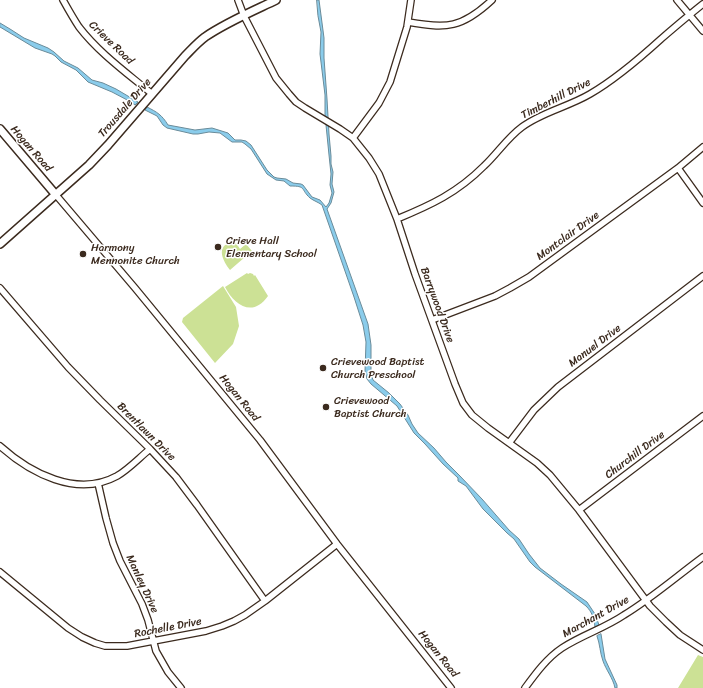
<!DOCTYPE html>
<style>
body{margin:0}
canvas{display:block;background:#fff}
</style>
<canvas width="703" height="688"></canvas>
<script>
const context = document.querySelector('canvas').getContext('2d');
context.lineJoin = 'round';
function paint(path, color) { context.fillStyle = color; context.fill(path, 'evenodd'); }
function strokePath(path, color, width, dash) { context.strokeStyle = color; context.lineWidth = width; context.lineCap = dash ? 'butt' : 'round'; context.setLineDash(dash || []); context.stroke(path); }
function drawText(font, color, halo, rows, align = 'center') {
  context.font = font + ' Sriracha,sans-serif'; context.lineWidth = 3; context.setLineDash([]); context.textBaseline = 'middle'; context.strokeStyle = halo; context.fillStyle = color; for (const [text, x, y, turn = 0] of rows) {
    context.save(); context.translate(x, y); context.rotate((+turn || 0) * Math.PI / 180); context.textAlign = isNaN(turn) ? turn : align; if (halo) context.strokeText(text, 0, 0); context.fillText(text, 0, 0); context.restore();
  }
}
const green = new Path2D(`
 M232 242 236 243 240 249 246 244 252 251 230 270C223 261 215 246 232 242Z
 M247 273 248 274 250 273 253 274 254 276 255 275 268 296C253 318 234 305 225 287Z
 M223 286 236 307 239 326 233 344 215 363 182 322 183 318Z
 M698 655 703 657V688H678Z`);
const water = new Path2D(`
 M317 0H319L324 38V58L327 99 329 134 331 156V164L333 172 332 184 334 192 331 203 327 209 368 324 371 345V374L373 380 389 393 400 404 408 415 412 424 418 433 434 448 446 462 460 476 482 499 509 530 519 539 529 554 540 568 561 584 587 602 595 614 599 625 595 627C594 618 592 612 586 606L535 567 530 562 514 539 507 533 483 509 466 486 458 481V478L443 464 425 444 414 433 397 406 371 384 367 379 365 371 366 342 363 325 354 297 322 205C318 202 314 201 310 198 300 189 307 186 290 186L284 181 276 180 267 174 251 149 245 144 242 142H232L220 133 209 132 198 134H193L167 128 163 125 157 116 145 110 147 107C157 112 162 115 168 125L195 130 212 128 228 133 235 140H241L246 141 251 145 267 170 274 177 277 178 286 179 293 183 301 184 303 185 312 197 320 200 326 207 329 203 332 193 330 185 331 174 329 155 325 115V95L320 54 321 32 318 16Z
 M0 23 10 29 24 38 48 48 54 52 64 61 78 68 92 80 103 83 116 89 138 102 135 105 131 102 112 92 88 82 76 70 61 62 55 56 52 54 35 48 0 27Z
 M601 634 605 659 617 685V688H615C613 678 606 670 603 661 600 653 600 644 597 636Z`);
const street = new Path2D(`
 M63 0C68 9 73 18 79 27 99 53 127 73 152 94
 M238 0 244 16 276 78 289 94 296 102 305 108 340 129 353 138 369 158 379 174 397 219 415 274 455 384 463 403 472 415 488 428 537 463 550 475 579 510 650 606 666 622 680 635 703 650
 M677 0 703 31
 M408 22C447 29 462 28 492 0
 M353 138 379 103 390 82 407 27 411 0
 M678 168 703 203
 M56 195 135 288 260 440 337 544 451 688
 M397 219C431 205 457 193 484 166 497 154 507 138 522 127 542 112 568 107 590 94 616 79 639 59 661 39 675 27 689 15 703 4
 M0 288 68 367 100 400 150 449 176 477 197 505 265 601
 M432 320 495 296 510 288 529 277 678 168 703 147
 M509 443 534 410 558 387 703 276
 M0 446C30 473 77 498 117 476 129 469 139 458 150 449
 M98 483 106 518 113 543 120 561 142 604 148 620 156 651 168 672 181 688
 M579 510 703 416
 M0 572 68 628 82 637 95 643 105 646H127L206 631 222 626 234 621 245 615 265 601 337 544
 M525 688C536 673 547 658 562 648 582 635 605 628 624 615 652 598 677 576 703 557`);
const secondary = new Path2D(`
 M0 129 56 195
 M0 244 89 165 108 145 185 56C191 50 197 43 205 37 225 23 253 11 276 0`);
const markers = [
 [218,247,4,"#3b2a1e"],
 [83,254,4,"#3b2a1e"],
 [323,368,4,"#3b2a1e"],
 [326,407,4,"#3b2a1e"]
];
const streetNames = [
 ["Crieve Road",111,43,44],
 ["Timberhill Drive",556,99,-27],
 ["Trousdale Drive",125,108,-49],
 ["Hogan Road",31,149,49],
 ["Montclair Drive",568,236,-36],
 ["Barrywood Drive",437,305,70],
 ["Manuel Drive",595,346,-37],
 ["Hogan Road",239,398,51],
 ["Brentlawn Drive",146,432,45],
 ["Churchill Drive",635,455,-37],
 ["Manley Drive",142,584,65],
 ["Marchant Drive",596,617,-29],
 ["Rochelle Drive",168,628,-11],
 ["Hogan Road",438,654,51]
];
const poiNames = [
 ["Crieve Hall",226,241],
 ["Elementary School",226,254],
 ["Harmony",91,248],
 ["Mennonite Church",91,261],
 ["Crievewood Baptist",331,362],
 ["Church Preschool",331,375],
 ["Crievewood",334,401],
 ["Baptist Church",334,414]
];
paint(green, '#cce195');
paint(water, '#8acceb');
strokePath(water, '#6a8b99', 1);
strokePath(street, '#3b2a1e', 8);
strokePath(secondary, '#3b2a1e', 10);
strokePath(street, '#fff', 5.5);
strokePath(secondary, '#fff', 7);
for (const [x, y, r, color] of markers) { const dot = new Path2D(); dot.arc(x, y, r, 0, 2 * Math.PI); context.fillStyle = color; context.fill(dot); strokePath(dot, '#fff', 1.5); }
drawText('11px', '#3b2a1e', '#fff', streetNames);
drawText('11px', '#3b2a1e', '#fff', poiNames, 'left');
</script>
